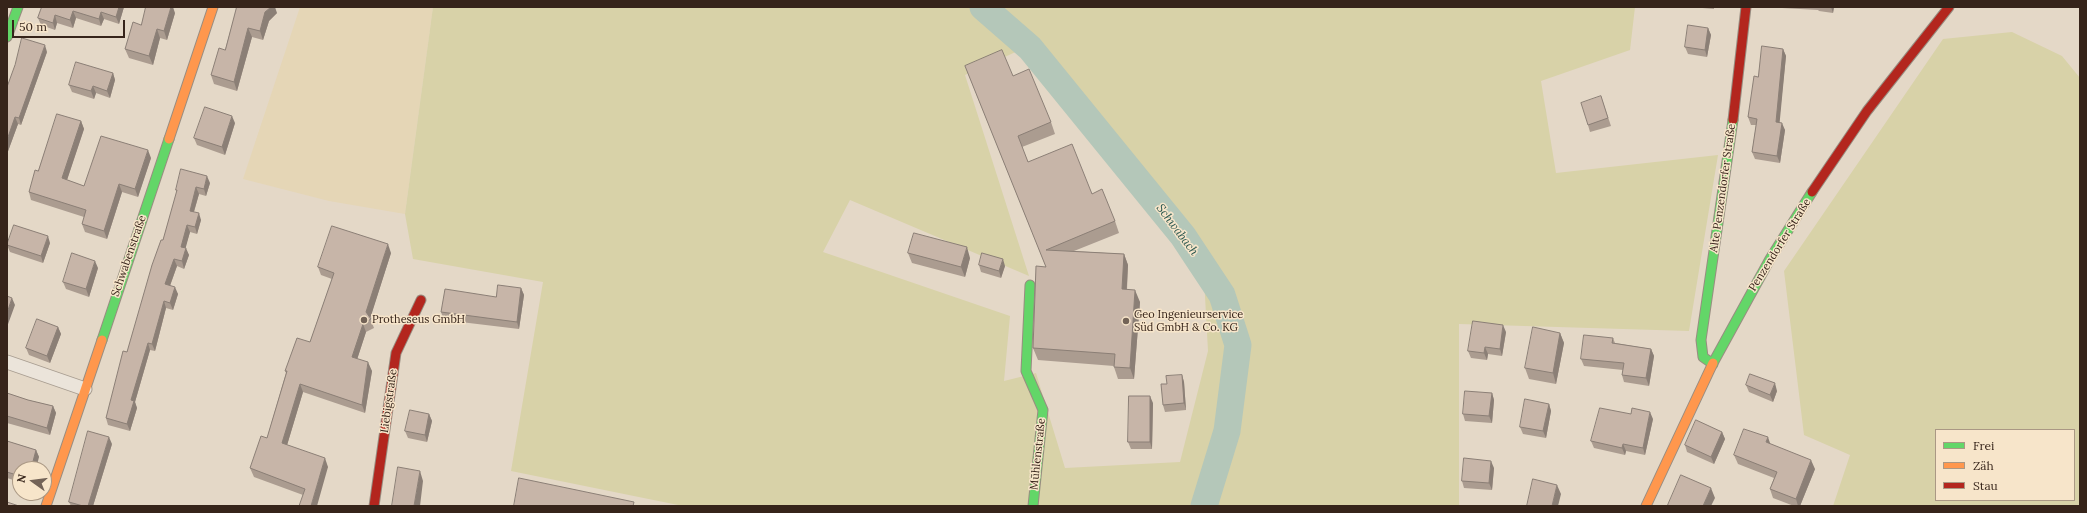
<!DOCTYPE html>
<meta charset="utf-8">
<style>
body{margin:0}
#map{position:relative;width:2087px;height:513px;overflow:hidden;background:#e4d8c7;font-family:Lora,serif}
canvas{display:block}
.frame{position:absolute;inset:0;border:8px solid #36241a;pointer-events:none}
.legend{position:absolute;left:1935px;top:429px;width:140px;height:72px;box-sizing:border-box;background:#f7e5ca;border:1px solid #aa9884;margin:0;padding:5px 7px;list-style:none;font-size:12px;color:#36241a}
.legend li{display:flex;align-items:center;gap:8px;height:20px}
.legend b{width:20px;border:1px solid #aa9884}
.north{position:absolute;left:12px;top:461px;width:40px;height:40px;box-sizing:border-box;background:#f7e5ca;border:1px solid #aa9884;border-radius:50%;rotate:284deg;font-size:11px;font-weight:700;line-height:16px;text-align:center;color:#36241a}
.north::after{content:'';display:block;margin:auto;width:14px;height:18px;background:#736357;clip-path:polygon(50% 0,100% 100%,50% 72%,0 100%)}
.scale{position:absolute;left:12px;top:20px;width:113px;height:18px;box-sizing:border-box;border:2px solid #36241a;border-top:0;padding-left:5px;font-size:12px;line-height:14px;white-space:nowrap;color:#36241a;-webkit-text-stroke:3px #f7e5ca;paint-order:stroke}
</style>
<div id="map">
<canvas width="2087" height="513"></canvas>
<div class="frame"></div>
<ul class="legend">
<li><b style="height:5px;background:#63d668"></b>Frei</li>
<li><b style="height:5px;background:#ff974d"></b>Zäh</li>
<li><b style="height:5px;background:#b3261e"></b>Stau</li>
</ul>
<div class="north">N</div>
<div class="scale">50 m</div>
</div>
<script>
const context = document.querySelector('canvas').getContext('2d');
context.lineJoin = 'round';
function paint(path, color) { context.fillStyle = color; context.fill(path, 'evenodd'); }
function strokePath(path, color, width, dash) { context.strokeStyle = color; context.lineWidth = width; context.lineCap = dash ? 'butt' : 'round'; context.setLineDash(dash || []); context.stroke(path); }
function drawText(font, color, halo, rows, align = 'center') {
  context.font = font + ' Lora,serif'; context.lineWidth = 3; context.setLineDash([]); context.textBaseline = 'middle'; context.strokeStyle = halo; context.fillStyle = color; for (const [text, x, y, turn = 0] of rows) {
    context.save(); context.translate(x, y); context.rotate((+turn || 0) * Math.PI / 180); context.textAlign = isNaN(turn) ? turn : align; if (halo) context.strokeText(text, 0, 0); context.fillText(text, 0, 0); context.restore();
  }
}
const farmland = new Path2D(`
 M300 7H433L405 214 329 201 243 179Z`);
const green = new Path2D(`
 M433 7H1635L1630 50 1541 81 1556 173 1718 155 1689 331 1459 324V506H683L511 471 543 282 413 259 405 214ZM1020 50 1204 278 1208 351 1180 462 1065 468 1036 373 1004 381 1010 316 823 252 850 200 1029 276 965 75Z
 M2012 32 2062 56 2080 78V506H1833L1850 455 1804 435 1784 271 1943 39ZM1936 430H2074V500H1936Z`);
const river = new Path2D(`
 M983 7 1030 48 1183 236 1222 295 1238 345 1227 431 1204 506`);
const street = new Path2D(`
 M7 362 85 389`);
const fast = new Path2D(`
 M7 37 18 7
 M1030 285 1026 371 1043 410 1033 506
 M102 340 169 139
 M1713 363 1770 259 1812 192
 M1713 364 1703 357 1701 340 1733 120`);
const slow = new Path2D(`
 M169 139 213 7
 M46 506 102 340
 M1646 506 1713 363`);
const jam = new Path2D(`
 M1733 120 1746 7
 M1812 192 1867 111 1949 7
 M374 506 396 353 421 300`);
const wall = new Path2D(`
 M42 7H124L119 24 104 19 101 26 76 18 73 28 57 23 55 30 41 25 38 18Z
 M237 7 277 13 269 21 263 40 252 37 237 91 214 84 211 75 225 50Z
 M1691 7H1714V9Z
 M1782 7H1834L1833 13 1819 11 1818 10 1782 8Z
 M175 13 167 40 160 38 153 65 129 58 125 49 141 25Z
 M1708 28 1711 35 1707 57 1688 54 1685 47Z
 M1783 49 1786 56 1779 122 1785 130 1780 163 1755 159 1752 152 1756 125H1751L1748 117 1758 77Z
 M47 52 21 125 18 124 7 154 15 65Z
 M965 66 1013 76 1051 122 1055 134 1022 147 1028 162 1092 194 1115 221 1119 233 1074 251 1124 254 1128 265 1127 290 1140 302 1134 379H1118L1114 367V366L1038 360 1033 348 1046 267Z
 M113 73 115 80 110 98 96 93 94 99 72 92 69 85Z
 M1601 96 1611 126 1590 132 1588 125Z
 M81 121 84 129 67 180 84 186 151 158 138 197 122 192 107 239 85 232 82 224 84 217 31 200 29 192 38 171Z
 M235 123 225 155 197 145 194 138Z
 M210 183 206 196 199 194 194 212 201 220 197 234 190 232 185 248 189 255 184 269 177 266 170 286 178 294 173 310 166 308 155 351 150 350 135 402 137 408 130 431 108 425 106 418 163 240 177 192 176 190Z
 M50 243 43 263 10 252 7 245Z
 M391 253 370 318 374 328 366 332 357 359 372 371 365 413 303 392 287 445 328 467 303 495 254 477 250 468 267 438 286 373 285 371 310 342 332 279 321 275 318 267Z
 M908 253 970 258 965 277 912 263Z
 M979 265 1005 266 1001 278 981 272Z
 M98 268 89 297 66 289 63 282Z
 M521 288 524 295 519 329 444 320 441 312 496 297Z
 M58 327 61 334 50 363 29 355 26 348Z
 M1506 332 1502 356 1488 354 1487 360 1471 358 1468 351Z
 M1560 333 1564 343 1556 384 1529 379 1525 368Z
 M1613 338 1615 343 1651 349 1654 356 1649 386 1624 382 1622 375 1623 370 1584 366 1581 359Z
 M1182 375 1184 382 1186 410 1165 412 1163 405 1167 384Z
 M1746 385 1777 391 1773 402 1749 392Z
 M7 393 28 400 53 406 56 413 50 435 7 423Z
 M1492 393 1494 400 1492 423 1465 421 1463 414Z
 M1153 403 1152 449H1131L1128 442Z
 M1549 404 1551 411 1546 438 1523 434 1520 427Z
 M429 414 432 421 427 442 408 438 405 431Z
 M1653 419 1645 455 1626 451 1625 455 1594 448 1591 441Z
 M1722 432 1725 439 1714 464 1687 452 1685 445Z
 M7 441 36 450 39 457 20 469V482L7 478Z
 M112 444 93 506H71L69 502Z
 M1770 444 1815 469 1800 506H1794L1773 498 1770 489 1774 478 1738 464 1734 455Z
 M1494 468 1492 490 1464 488 1462 481Z`);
const shadedWall = new Path2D(`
 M119 7H124L119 24 116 17Z
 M171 7H173L175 13 167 40 164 31Z
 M271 7H275L277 13 269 21 263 40 260 31 265 12Z
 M1831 7H1834L1833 13Z
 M73 11 76 18 73 28 70 20Z
 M101 12 104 19 101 26 99 19Z
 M55 15 57 23 55 30 53 23Z
 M248 28 252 37 237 91 234 82Z
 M1708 28 1711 35 1707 57 1705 50Z
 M157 29 160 38 153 65 149 56Z
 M45 45 47 52 21 125 19 118Z
 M1783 49 1786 56 1779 129 1776 122Z
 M113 73 115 80 110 98 107 91Z
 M93 86 96 93 94 99 91 91Z
 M232 116 235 123 225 155 222 147Z
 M15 117 18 124 7 154V140Z
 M81 121 84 129 65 186 62 178Z
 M1782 123 1785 130 1780 163 1777 156Z
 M148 150 151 158 138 197 135 189Z
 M207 176 210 183 206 196 204 189Z
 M119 184 122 192 107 239 104 231Z
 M196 187 199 194 192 218 190 211Z
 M199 213 201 220 197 234 195 227Z
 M187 225 190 232 184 254 181 247Z
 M48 236 50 243 43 263 41 256Z
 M388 244 391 253 370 319 366 312Z
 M967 247 970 258 965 277 961 267Z
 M186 248 189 255 184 269 182 261Z
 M1124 254 1128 265 1126 301 1122 289Z
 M174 259 177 266 168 291 165 284Z
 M1003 259 1005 266 1001 278 999 271Z
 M95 261 98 268 89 297 86 289Z
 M175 287 178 294 173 310 170 303Z
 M521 288 524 295 519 329 517 322Z
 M1135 290 1140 302 1134 379 1130 368Z
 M12 298 15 305 7 327V313Z
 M164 301 166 308 155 351 152 344Z
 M363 324 366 332 355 366 352 357Z
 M1503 325 1506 332 1502 356 1500 349Z
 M58 327 61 334 50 363 47 356Z
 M1560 333 1564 343 1556 384 1553 373Z
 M148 343 150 350 135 402 137 408 130 431 127 424 131 400Z
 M1485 347 1488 354 1487 360 1484 353Z
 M1651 349 1654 356 1649 386 1646 378Z
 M368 362 372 371 365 413 362 405Z
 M1182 375 1184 382 1186 410 1184 403Z
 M1775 383 1777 391 1773 402 1770 395Z
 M300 384 303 392 285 452 282 443Z
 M1492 393 1494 400 1492 423 1489 416Z
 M1150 396 1153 403 1152 449 1150 442Z
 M1549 404 1551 411 1546 438 1543 431Z
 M53 406 56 413 50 435 47 428Z
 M1650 412 1653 419 1645 455 1643 448Z
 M429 414 432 421 427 442 425 435Z
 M1722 432 1725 439 1714 464 1711 457Z
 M109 437 112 444 93 506H88Z
 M1768 437 1771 446 1766 442Z
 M1623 444 1626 451 1625 455 1622 448Z
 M36 450 39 457 36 469H31Z
 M325 458 328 467 317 506H311Z
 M1811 460 1815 469 1800 506H1798L1796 499Z
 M1491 461 1494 468 1492 490 1489 483Z
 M420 471 423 481 420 506H414Z
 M1557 485 1561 494 1558 506H1552Z
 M1711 488 1715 498 1711 506H1703Z`);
const building = new Path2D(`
 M42 7H119L116 17 101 12 99 19 73 11 70 20 55 15 53 23 38 18Z
 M146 7H171L164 31 157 29 149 56 125 49 133 22 141 25Z
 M237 7H271L265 12 260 31 248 28 234 82 211 75 219 48 225 50Z
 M1688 25 1708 28 1705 50 1685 47Z
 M22 38 45 45 19 118 15 117 7 140V87L15 65Z
 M1762 46 1783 49 1776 122 1782 123 1777 156 1752 152 1757 119 1748 117 1754 76 1758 77Z
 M1002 50 1013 76 1029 69 1051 122 1018 136 1028 162 1072 144 1092 194 1102 189 1115 221 1046 250 1124 254 1122 289 1135 290 1130 368 1114 367 1115 354 1033 348 1036 266 1046 267 965 66Z
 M76 62 113 73 107 91 93 86 91 91 69 85Z
 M1601 96 1608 118 1588 125 1581 103Z
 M205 107 232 116 222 147 194 138Z
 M57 114 81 121 62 178 84 186 101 136 148 150 135 189 119 184 104 231 82 224 86 210 29 192 35 170 38 171Z
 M181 169 207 176 204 189 196 187 190 211 199 213 195 227 187 225 181 247 186 248 182 261 174 259 165 284 175 287 170 303 164 301 152 344 148 343 131 400 134 401 127 424 106 418 123 351 127 352 152 265 161 240H163L177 190H176Z
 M14 225 48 236 41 256 7 245Z
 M332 226 388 244 366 312 371 319 363 324 352 357 368 362 362 405 300 384 282 443 325 458 311 506H299L305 489 250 468 261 436 267 438 287 371H285L297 338 310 342 334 273 318 267Z
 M914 233 967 247 961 267 908 253Z
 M72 253 95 261 86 289 63 282Z
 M982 253 1003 259 999 271 979 265Z
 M498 285 521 288 517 322 441 312 445 289 496 297Z
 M7 296 12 298 7 313Z
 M37 319 58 327 47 356 26 348Z
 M1473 321 1503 325 1500 349 1485 347 1484 353 1468 351Z
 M1533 327 1560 333 1553 373 1525 368Z
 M1584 335 1613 338 1612 343 1651 349 1646 378 1622 375 1624 363 1581 359Z
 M1750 374 1775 383 1770 395 1746 385Z
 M1182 375 1184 403 1163 405 1161 384H1167L1166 376Z
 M1465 391 1492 393 1489 416 1463 414Z
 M7 393 28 400 53 406 47 428 7 416Z
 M1129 396H1150V442H1128Z
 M1525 399 1549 404 1543 431 1520 427Z
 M1600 408 1631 414 1632 408 1650 412 1643 448 1623 444 1622 448 1591 441Z
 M410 410 429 414 425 435 405 431Z
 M1696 420 1722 432 1711 457 1685 445Z
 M1744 429 1768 437 1766 442 1811 460 1796 499 1770 489 1777 472 1734 455Z
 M88 431 109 437 88 506H83L69 502Z
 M7 441 36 450 31 469H20V476L7 472Z
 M1464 458 1491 461 1489 483 1462 481Z
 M398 467 420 471 414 506H392Z
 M1681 475 1711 488 1703 506H1670L1668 505Z
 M519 478 634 502 633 506H514Z
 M1533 479 1557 485 1552 506H1527Z
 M7 502 19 506H7Z`);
const markers = [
 [364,320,4,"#736357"],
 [1126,321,4,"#736357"]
];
const streetNames = [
 ["Alte Penzendorfer Straße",1723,188,-82],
 ["Penzendorfer Straße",1780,245,-58],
 ["Schwabenstraße",129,256,-71],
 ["Liebigstraße",389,401,-82],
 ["Mühlenstraße",1038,454,-84]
];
const poiNames = [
 ["Geo Ingenieurservice",1134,315],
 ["Süd GmbH & Co. KG",1134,328],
 ["Protheseus GmbH",372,320]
];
const waterNames = [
 ["Schwabach",1177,230,53]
];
paint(farmland, '#e5d6b6');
paint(green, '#d8d2a8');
strokePath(river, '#b4c7b9', 27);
strokePath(street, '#a89d91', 15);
strokePath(fast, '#988d81', 11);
strokePath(slow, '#988d81', 11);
strokePath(jam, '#988d81', 11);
strokePath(street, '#ebe4da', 13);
strokePath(fast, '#63d668', 9);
strokePath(slow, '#ff974d', 9);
strokePath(jam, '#b3261e', 9);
paint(wall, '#ab9c90');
paint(shadedWall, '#8b7f76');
paint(building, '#c7b5a8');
strokePath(building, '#8b7f76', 1);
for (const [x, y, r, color] of markers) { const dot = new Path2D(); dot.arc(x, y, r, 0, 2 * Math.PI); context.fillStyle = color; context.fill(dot); strokePath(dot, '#f7e5ca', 1.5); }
drawText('11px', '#36241a', '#f7e5ca', streetNames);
drawText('11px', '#36241a', '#f7e5ca', poiNames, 'left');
drawText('italic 12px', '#28564e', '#f7e5ca', waterNames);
</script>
